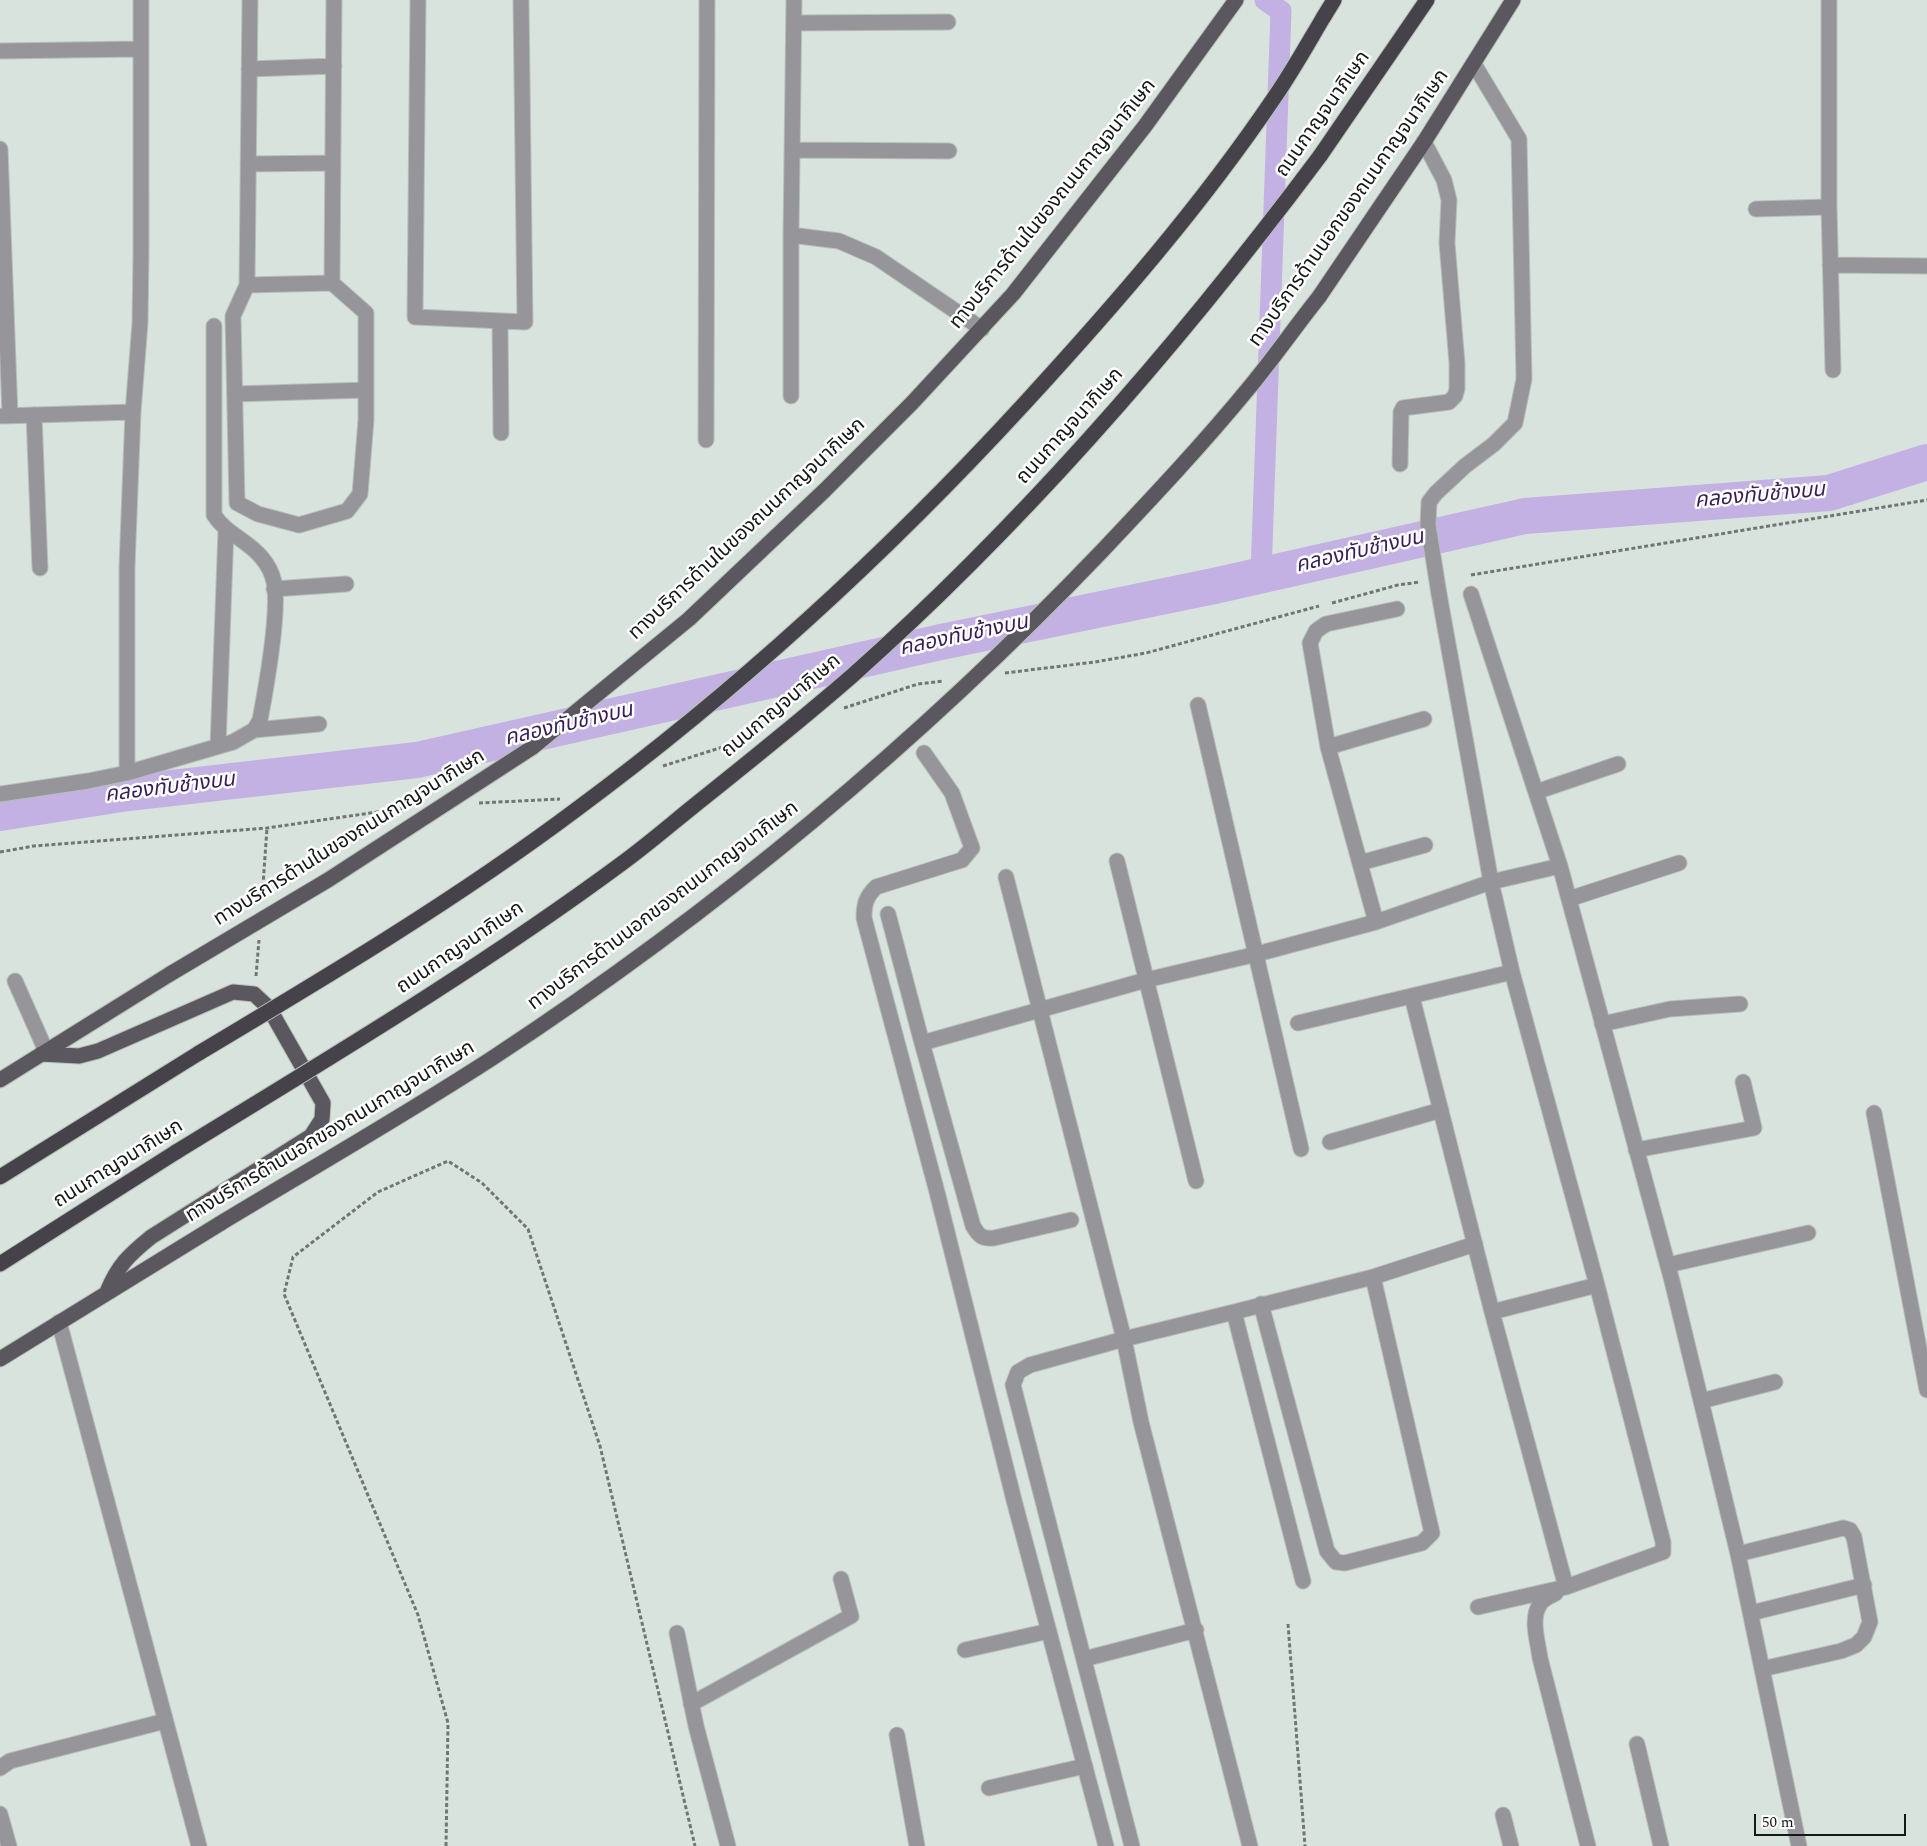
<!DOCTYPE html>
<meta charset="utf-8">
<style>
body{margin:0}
#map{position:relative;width:1927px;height:1846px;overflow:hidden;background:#d9e3dd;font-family:Spectral,serif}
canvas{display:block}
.scale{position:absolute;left:1754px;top:1814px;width:152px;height:22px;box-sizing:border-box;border:2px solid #141816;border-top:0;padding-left:6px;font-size:15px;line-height:18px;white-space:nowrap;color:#141816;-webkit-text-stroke:4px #fff;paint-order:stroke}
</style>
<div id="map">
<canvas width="1927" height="1846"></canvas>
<div class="scale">50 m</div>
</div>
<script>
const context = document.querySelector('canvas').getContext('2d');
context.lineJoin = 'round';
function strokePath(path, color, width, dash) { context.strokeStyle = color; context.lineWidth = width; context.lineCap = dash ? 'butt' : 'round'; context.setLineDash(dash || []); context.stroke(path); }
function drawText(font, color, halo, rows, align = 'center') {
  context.font = font + ' Spectral,"Noto Sans Thai",serif'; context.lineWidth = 5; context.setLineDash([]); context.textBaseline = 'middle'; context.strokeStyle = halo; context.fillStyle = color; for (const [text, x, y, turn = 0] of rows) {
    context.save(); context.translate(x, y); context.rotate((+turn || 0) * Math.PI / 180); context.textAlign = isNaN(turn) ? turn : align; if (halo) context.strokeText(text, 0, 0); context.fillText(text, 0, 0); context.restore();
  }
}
const canal = new Path2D(`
 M1261 574 1281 11 1265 0`);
const river = new Path2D(`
 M0 813 128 793 417 760 941 642 1214 586 1525 516 1829 493 1927 462`);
const path = new Path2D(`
 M1471 575 1927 500
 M1332 603 1398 585 1420 582
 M1005 673 1095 662 1146 653 1319 606
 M844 708 918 684 944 681
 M663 766 748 739
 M479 803 560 799
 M0 852 34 846 267 828 405 808
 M262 899 267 828
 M256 976 259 940
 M1288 1624 1305 1846
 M446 1846 448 1723 418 1615 284 1294 293 1257 378 1192 448 1161 482 1183 528 1229 600 1446 695 1846`);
const minor = new Path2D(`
 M418 0 415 317 525 322 521 0
 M794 0 791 235 839 241 876 257 982 329
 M1829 0V207L1833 370
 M794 23 948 22
 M0 51 140 49
 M249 69 334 66
 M0 149 10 415
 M793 150 949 151
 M248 164 333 163
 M1756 209 1829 207
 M791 235V396
 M1830 265 1926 266
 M332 283 334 0
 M247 285 332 283 366 313V420L360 494 347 511 299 525 258 514 237 503 233 316 247 285 250 0
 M500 321 501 433
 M235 394 366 390
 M34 415 40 568
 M2 416 133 412
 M706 440 707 0
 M1400 464 1401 412 1403 408 1449 402 1455 396 1457 389V363L1447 243 1449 200 1444 180 1424 142
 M1428 525 1429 502 1436 493 1465 466 1494 444 1515 423 1524 379 1519 139 1474 64
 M274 589 346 584
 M1439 594 1491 882 1512 972 1597 1285 1492 1312
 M1471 594 1560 866 1672 1281 1738 1554 1799 1846
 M1198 705 1301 1149
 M254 730 319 724
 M218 746 226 530
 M1328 747 1424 719
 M924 753 952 793 972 848 962 860 876 887C866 897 864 904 864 918L937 1192 1015 1504 1106 1846
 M127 773V567L133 412 140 323 141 254V0
 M1536 792 1618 764
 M0 794 88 781 127 773 233 742 254 730 260 720C266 688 280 612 274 582 272 573 268 565 262 558 249 541 226 534 214 515V326
 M1117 861 1196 1181
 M1360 863 1425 845
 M1006 877 1124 1339 1234 1312 1303 1581
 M1569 899 1679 863
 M888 914 922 1043 1146 980 1257 954 1376 922 1491 882 1560 866
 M1376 922 1328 747 1310 643 1316 631 1326 624 1397 609
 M15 981 46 1051
 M1412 997 1492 1312 1566 1587
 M1298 1023 1512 972
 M1602 1024 1670 1009 1740 1004
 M922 1043 973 1226C979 1236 982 1239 994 1238L1071 1220
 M1874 1113 1927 1390
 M1330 1142 1441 1110
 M1636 1150 1754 1128 1743 1082
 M1668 1265 1808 1233
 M1261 1304 1327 1551 1336 1562 1345 1563 1422 1543 1432 1533 1373 1277
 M1234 1312 1373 1277 1475 1244
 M59 1322 199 1846
 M1701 1401 1775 1382
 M1738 1554 1843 1528 1850 1530 1854 1537 1870 1622 1864 1637 1856 1645 1841 1651 1762 1669
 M1556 1593C1551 1596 1543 1599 1540 1604 1530 1619 1538 1642 1540 1658L1588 1846
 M1478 1607 1566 1587 1663 1552V1542L1597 1285
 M1751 1613 1864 1585
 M677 1633 696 1726 728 1846
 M965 1650 1049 1631
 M1084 1659 1196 1630
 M691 1704 851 1616 841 1579
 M897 1735 917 1846
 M1637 1744 1661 1846
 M0 1768 10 1761 165 1721
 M989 1788 1085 1766
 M0 1814 9 1846
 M1503 1815 1511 1846
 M1132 1846 1013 1385 1018 1372 1030 1365 1124 1339 1141 1422 1250 1846`);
const major = new Path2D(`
 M1319 297 1424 142 1513 0
 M824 491 912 403 1013 294 1145 126 1236 0
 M41 1054 79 1056 98 1051 233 992 254 994 269 1008 323 1103 322 1119 311 1136 151 1237C129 1255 118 1265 107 1292
 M0 1080 170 974
 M0 1359 221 1223`);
const highway = new Path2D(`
 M1323 18 1334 0
 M1320 156 1427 0
 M0 1177 199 1053
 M0 1264 176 1152`);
const minorBridge = new Path2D(`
 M1428 525 1439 594`);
const majorBridge = new Path2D(`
 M170 974 328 880 533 747 689 619 824 491
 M221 1223C312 1168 405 1115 494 1057 715 912 919 742 1102 551 1152 498 1202 445 1248 389 1273 359 1295 327 1319 297`);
const highwayBridge = new Path2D(`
 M199 1053C328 976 457 899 577 809 739 689 888 552 1024 404 1113 307 1201 206 1274 98 1292 72 1307 45 1323 18
 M176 1152C326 1060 479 969 621 864 650 843 677 819 705 797 755 757 805 717 853 675 1027 520 1181 342 1320 156`);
const streetNames = [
 ["ถนนกาญจนาภิเษก",1324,115,-55],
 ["ทางบริการด้านในของถนนกาญจนาภิเษก",1054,205,-51],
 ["ทางบริการด้านนอกของถนนกาญจนาภิเษก",1350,209,-55],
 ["ถนนกาญจนาภิเษก",1071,427,-48],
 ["ทางบริการด้านในของถนนกาญจนาภิเษก",748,530,-43],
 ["ถนนกาญจนาภิเษก",782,707,-40],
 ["ทางบริการด้านในของถนนกาญจนาภิเษก",350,839,-32],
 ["ทางบริการด้านนอกของถนนกาญจนาภิเษก",664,907,-37],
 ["ถนนกาญจนาภิเษก",461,949,-34],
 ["ทางบริการด้านนอกของถนนกาญจนาภิเษก",331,1133,-31],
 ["ถนนกาญจนาภิเษก",119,1165,-32]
];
const waterNames = [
 ["คลองทับช้างบน",1760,497,-5],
 ["คลองทับช้างบน",1360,553,-13],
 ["คลองทับช้างบน",964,637,-12],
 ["คลองทับช้างบน",569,726,-13],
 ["คลองทับช้างบน",170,789,-7]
];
strokePath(canal, '#c3b1e3', 21);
strokePath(river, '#c3b1e3', 36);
strokePath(minor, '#b6beb9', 17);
strokePath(major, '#b6beb9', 17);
strokePath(highway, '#b6beb9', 17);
strokePath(path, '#707673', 3, [4, 2.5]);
strokePath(minor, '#969599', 15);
strokePath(major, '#5a575e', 15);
strokePath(highway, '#45424a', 15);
strokePath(minorBridge, '#b6beb9', 17, []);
strokePath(majorBridge, '#b6beb9', 17, []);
strokePath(highwayBridge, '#b6beb9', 17, []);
strokePath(minorBridge, '#969599', 15);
strokePath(majorBridge, '#5a575e', 15);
strokePath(highwayBridge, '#45424a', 15);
drawText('20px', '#141816', '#fff', streetNames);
drawText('italic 21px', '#381e59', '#fff', waterNames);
</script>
